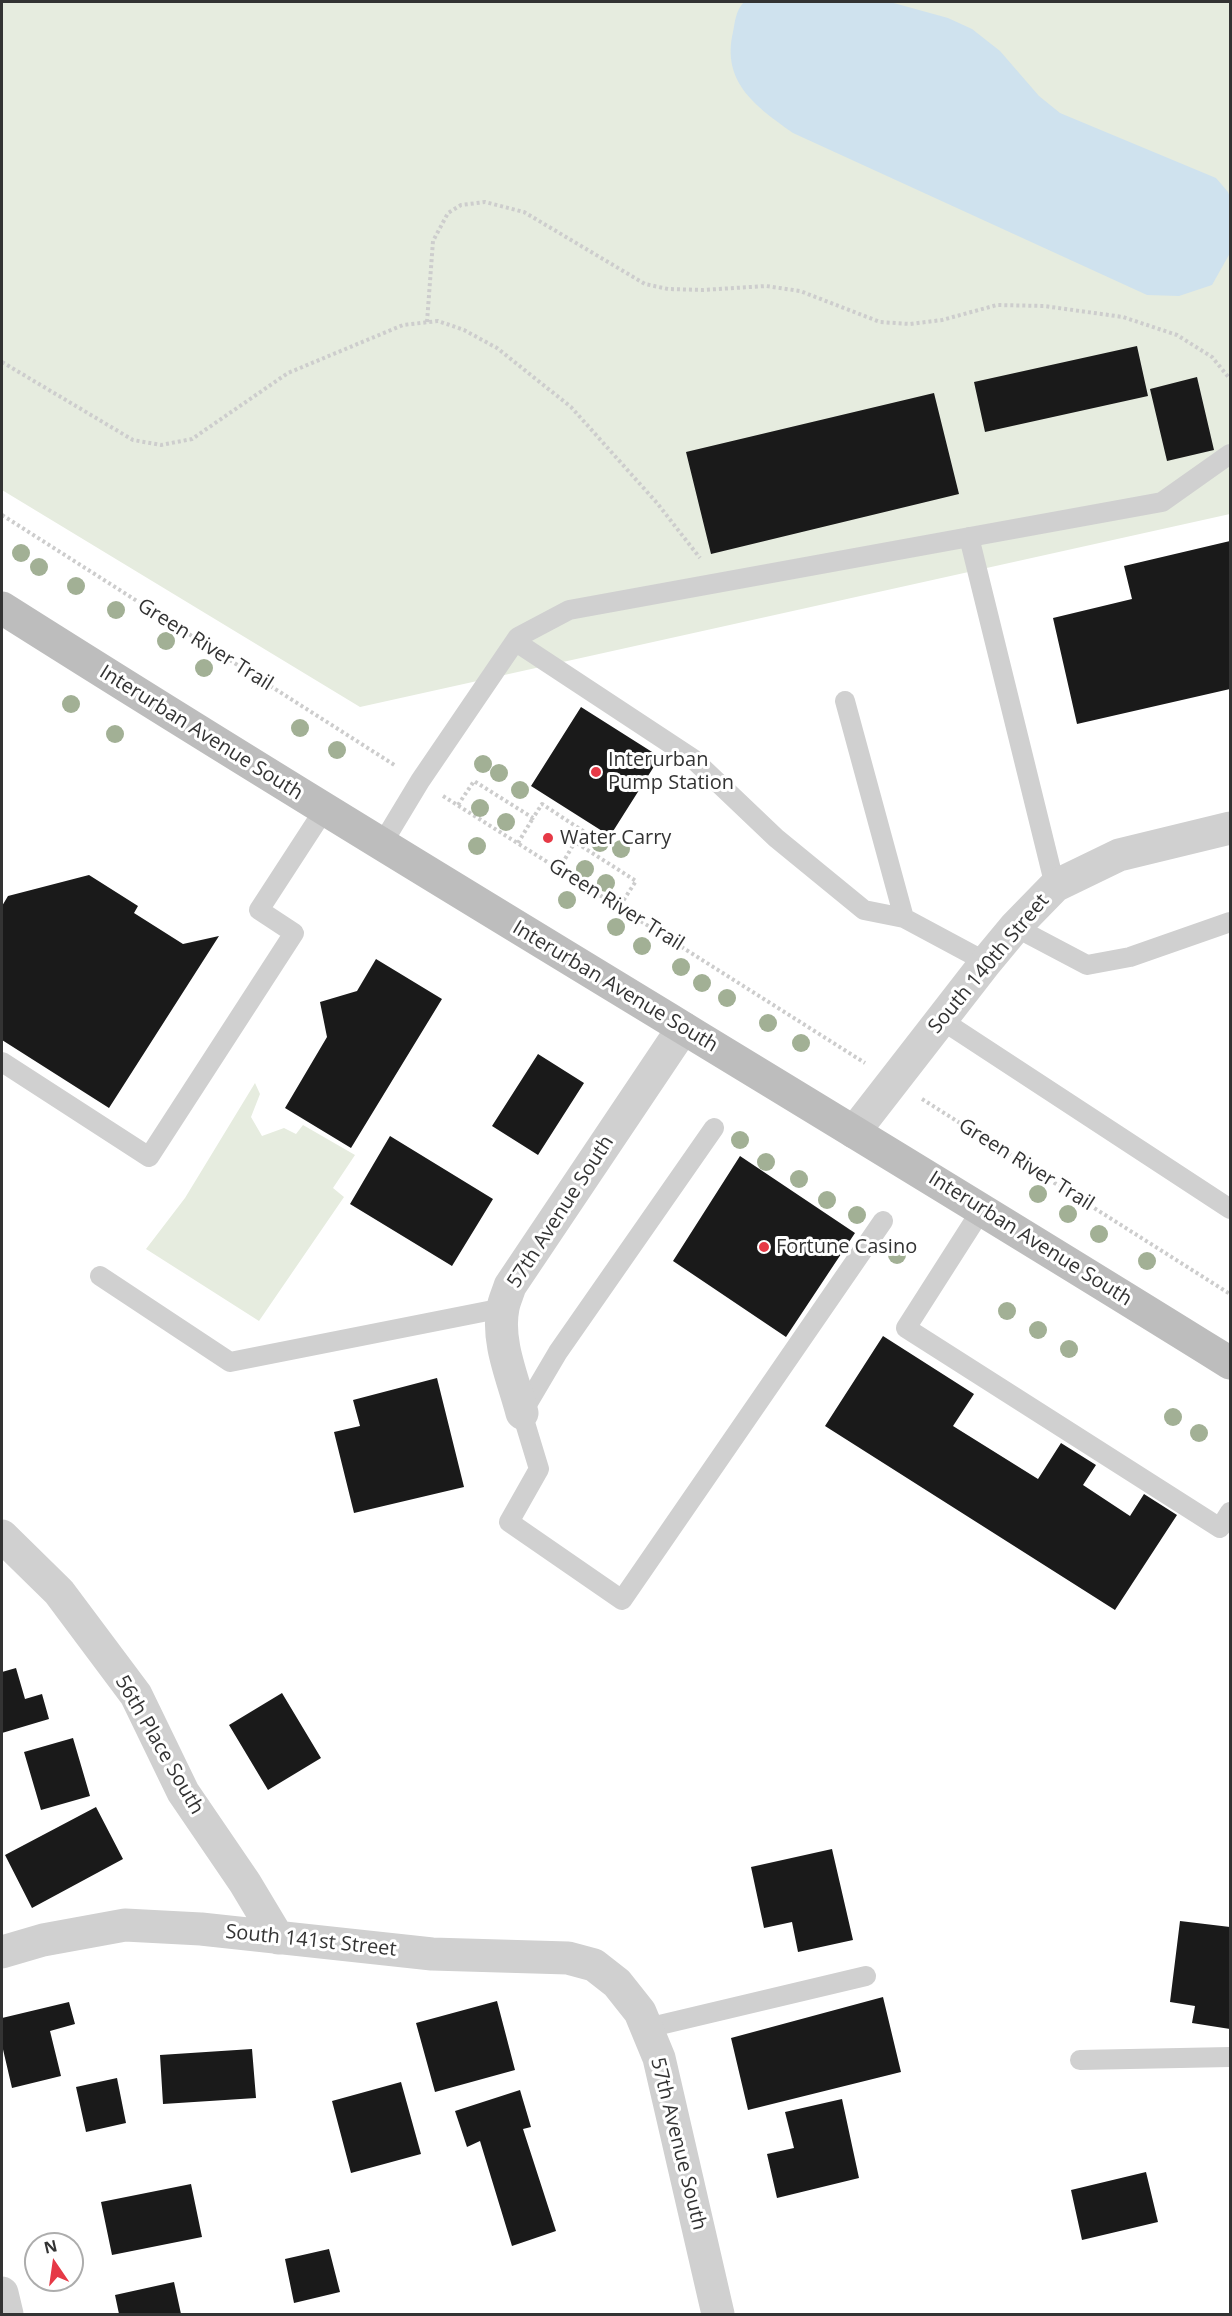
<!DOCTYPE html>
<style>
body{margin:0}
#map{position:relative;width:1232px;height:2316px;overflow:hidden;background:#fff;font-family:"Open Sans",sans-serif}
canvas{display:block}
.frame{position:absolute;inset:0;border:3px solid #333;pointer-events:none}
.north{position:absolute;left:24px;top:2232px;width:60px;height:60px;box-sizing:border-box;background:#fff;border:2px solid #adadad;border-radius:50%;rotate:347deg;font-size:16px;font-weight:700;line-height:24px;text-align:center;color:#333}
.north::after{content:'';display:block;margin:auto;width:21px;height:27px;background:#e63946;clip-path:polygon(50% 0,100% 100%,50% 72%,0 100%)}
</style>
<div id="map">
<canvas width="1232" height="2316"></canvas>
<div class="frame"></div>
<div class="north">N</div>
</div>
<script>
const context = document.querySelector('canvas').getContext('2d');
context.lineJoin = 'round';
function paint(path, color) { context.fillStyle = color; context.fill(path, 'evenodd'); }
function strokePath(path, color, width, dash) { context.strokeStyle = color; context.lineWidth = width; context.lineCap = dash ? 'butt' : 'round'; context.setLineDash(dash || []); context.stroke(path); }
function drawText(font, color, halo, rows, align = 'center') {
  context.font = font + ' "Open Sans",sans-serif'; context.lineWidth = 6; context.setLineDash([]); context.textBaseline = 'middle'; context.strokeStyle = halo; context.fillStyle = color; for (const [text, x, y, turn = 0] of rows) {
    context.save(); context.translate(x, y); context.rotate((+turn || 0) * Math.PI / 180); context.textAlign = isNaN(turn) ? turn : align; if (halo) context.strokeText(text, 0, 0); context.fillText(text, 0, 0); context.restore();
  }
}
const green = new Path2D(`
 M2 2H1230V514L360 707 2 490Z
 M255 1083 260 1094 251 1117 262 1136 284 1128 296 1134 303 1125 355 1155 333 1188 344 1197 259 1321 146 1249 185 1198Z`);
const water = new Path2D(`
 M744 2H890L948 18 972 29 1000 51 1039 96 1060 113 1216 178 1228 192 1230 198V253L1212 285 1179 296 1147 295 793 133C757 107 721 83 733 32 735 21 736 10 744 2Z`);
const building = new Path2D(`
 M1137 346 1148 396 985 432 974 382Z
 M1197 377 1214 450 1167 461 1150 389Z
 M934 393 959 494 711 554 686 452Z
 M1230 541V689L1077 724 1053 618 1132 599 1124 566Z
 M581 707 660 757 610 836 531 786Z
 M89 875 138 906 134 913 183 944 219 936 109 1108 2 1040V906L8 896Z
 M376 959 442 999 351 1148 285 1108 327 1037 320 1002 357 991Z
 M538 1054 584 1083 538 1155 492 1126Z
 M390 1136 493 1199 452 1266 350 1204Z
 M740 1156 855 1233 786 1337 673 1261Z
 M883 1336 974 1394 953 1426 1038 1479 1061 1443 1096 1465 1083 1485 1130 1516 1144 1494 1177 1515 1115 1610 825 1426Z
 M437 1378 464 1487 354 1513 334 1432 360 1426 353 1400Z
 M16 1668 25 1699 42 1694 49 1719 2 1733V1672Z
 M282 1693 321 1758 268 1790 229 1725Z
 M73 1738 90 1796 41 1810 24 1752Z
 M96 1807 123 1859 32 1908 5 1855Z
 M832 1849 853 1940 798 1952 792 1922 764 1928 751 1867Z
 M1180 1921 1230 1927V2029L1192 2023 1195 2006 1170 2002Z
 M883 1997 901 2072 748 2110 731 2038Z
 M497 2001 515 2070 435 2092 416 2023Z
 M69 2002 75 2024 50 2031 61 2076 12 2088 2 2045V2018Z
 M252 2049 256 2098 163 2104 160 2055Z
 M117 2078 126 2123 86 2132 76 2087Z
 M401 2082 421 2154 351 2173 332 2101Z
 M520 2090 531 2127 523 2129 556 2231 512 2246 480 2141 467 2147 455 2111Z
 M842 2099 859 2178 777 2198 767 2154 794 2148 785 2112Z
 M1146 2172 1158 2222 1082 2240 1071 2190Z
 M191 2184 202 2237 112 2255 101 2202Z
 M329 2249 340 2292 294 2303 285 2259Z
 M174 2282 181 2314H119L115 2295Z`);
const path = new Path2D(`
 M427 322 433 241 448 213 461 205 485 202 524 212 645 284 668 289 703 290 766 286 800 291 880 322 910 324 942 320 997 305 1044 306 1123 317 1177 335 1212 357 1230 379
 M2 362 133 440 161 445 192 439 288 373 403 325 438 321 464 330 497 348 571 407 657 503 700 558
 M2 515 396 766
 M443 796 865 1063
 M458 805 474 781 533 818 542 804 583 831 575 842 636 881 619 907
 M518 843 533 818
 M559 869 575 842
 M922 1099 1230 1294`);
const lane = new Path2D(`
 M969 537 1055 886
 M516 642 692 758 776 838 864 910 904 918
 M845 701 904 918 986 962
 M382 844 420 781 518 637 569 610 1162 502 1230 454
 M1015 927 1087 965 1130 957 1230 922
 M940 1019 1230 1209
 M2 1062 149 1157 294 933 259 910 324 810
 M714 1128 558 1352 522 1413 539 1469 509 1522 622 1600 883 1221
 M982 1209 906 1328 1220 1528 1230 1512
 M100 1276 230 1362 503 1308
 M647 2028 866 1976
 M1080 2060 1230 2057`);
const street = new Path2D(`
 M854 1132 986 962 1015 927 1055 886 1119 855 1230 828
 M522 1413C514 1381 496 1342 503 1308 504 1301 508 1293 510 1286L683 1028
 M2 1536 59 1592 136 1695 183 1792 245 1883 278 1938
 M2 1952 43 1940 125 1925 201 1929 432 1954 568 1958 594 1965 617 1983 640 2012 659 2058 718 2314
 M2 2293 7 2314`);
const secondary = new Path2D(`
 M2 608C408 865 822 1109 1230 1363`);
const trees = [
 [21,553],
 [39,567],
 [76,586],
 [116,610],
 [166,641],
 [204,668],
 [71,704],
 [300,728],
 [115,734],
 [337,750],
 [483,764],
 [499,773],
 [520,790],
 [480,808],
 [506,822],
 [600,843],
 [477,846],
 [621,849],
 [585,869],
 [606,883],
 [567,900],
 [616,927],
 [642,946],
 [681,967],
 [702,983],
 [727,998],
 [768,1023],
 [801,1043],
 [740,1140],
 [766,1162],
 [799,1179],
 [1038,1194],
 [827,1200],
 [1068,1214],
 [857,1215],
 [1099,1234],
 [897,1255],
 [1147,1261],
 [1007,1311],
 [1038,1330],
 [1069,1349],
 [1173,1417],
 [1199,1433]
];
const markers = [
 [596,772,6,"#e63946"],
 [548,838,6,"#e63946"],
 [764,1247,6,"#e63946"]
];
const streetNames = [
 ["Green River Trail",205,645,32],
 ["Interurban Avenue South",201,733,32],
 ["Green River Trail",616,905,32],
 ["South 140th Street",989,964,-50],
 ["Interurban Avenue South",615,987,31],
 ["Green River Trail",1026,1165,32],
 ["57th Avenue South",561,1212,-57],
 ["Interurban Avenue South",1030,1239,32],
 ["56th Place South",159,1745,60],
 ["South 141st Street",311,1941,6],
 ["57th Avenue South",678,2144,76]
];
const poiNames = [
 ["Interurban",608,760],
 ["Pump Station",608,783],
 ["Water Carry",560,838],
 ["Fortune Casino",776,1247]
];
paint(green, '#e6ecdf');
paint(water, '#cfe2ee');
paint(building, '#1a1a1a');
strokePath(path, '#cdcdcd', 4, [3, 3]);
strokePath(lane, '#d0d0d0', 20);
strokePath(street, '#d0d0d0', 33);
strokePath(secondary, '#bdbdbd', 33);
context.fillStyle = '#a2b095';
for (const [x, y] of trees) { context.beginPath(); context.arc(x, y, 9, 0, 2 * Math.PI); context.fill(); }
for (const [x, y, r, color] of markers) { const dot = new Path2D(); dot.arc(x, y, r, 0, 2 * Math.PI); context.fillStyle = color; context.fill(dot); strokePath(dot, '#fff', 2); }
drawText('20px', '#333', '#fff', streetNames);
drawText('20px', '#333', '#fff', poiNames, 'left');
</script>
